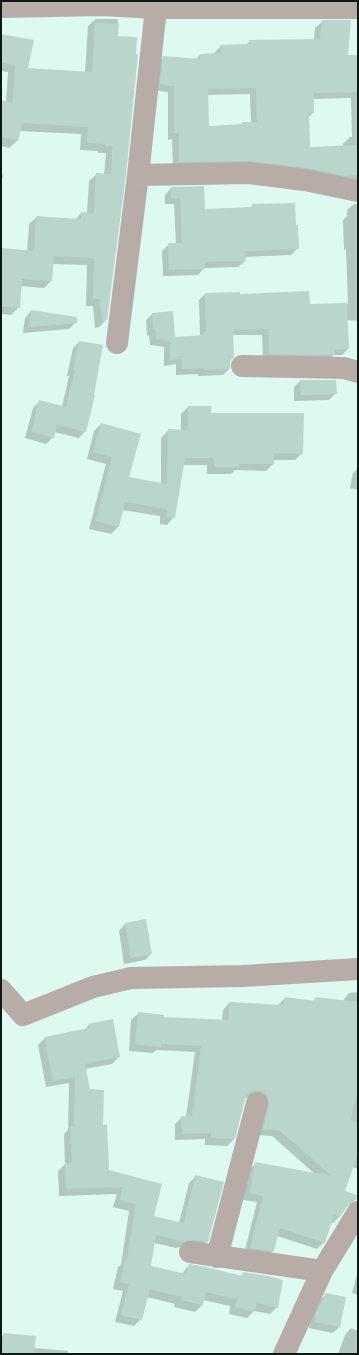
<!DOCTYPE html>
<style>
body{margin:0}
#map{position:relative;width:359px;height:1355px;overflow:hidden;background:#defaf0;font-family:"Asap Condensed",sans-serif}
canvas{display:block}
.frame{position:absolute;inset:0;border:2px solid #0e1915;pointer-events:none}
</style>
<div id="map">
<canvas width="359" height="1355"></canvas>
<div class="frame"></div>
</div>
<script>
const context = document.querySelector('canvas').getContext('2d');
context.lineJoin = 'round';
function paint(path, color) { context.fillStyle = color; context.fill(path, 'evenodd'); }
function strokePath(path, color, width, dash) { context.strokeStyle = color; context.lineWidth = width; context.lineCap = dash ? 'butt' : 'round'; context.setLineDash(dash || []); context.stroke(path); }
const shadow = new Path2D(`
 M96 19H118L106 320 99 327 95 328 93 306H86L87 265 52 264 51 281 44 288 20 286 19 307 11 315 1 314V249L27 251 29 224 37 217 75 220 81 213H87L89 181 97 174H104L106 153H98V151L80 150 81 134 19 131 17 141 9 148 1 146V101L6 103 8 72 1 71V35L27 69 85 73 88 26Z
 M322 22 347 56H358V187L173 168 172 139 168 140V92L154 90 157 64 164 57 196 59 200 55 214 54V53L221 46 246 45 250 41 314 40 315 28ZM250 94 251 123H242L240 125 208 127 207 95ZM351 98 352 137H350L343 144V147L309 148 308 118 313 113V99Z
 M1 165 3 177 1 179Z
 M171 188 204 210 250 208 253 205 298 248 291 255 244 257 245 261 238 267 204 268 198 275 163 276 162 251 169 244H176L174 204H165V195Z
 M354 204H358V321L347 320 348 349 342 355H334L328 361 263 360 262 335H233L229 369 223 375 198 376V374L176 375V364L164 366V347L150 345 149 335 147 336 146 320 152 314 174 338 200 336 199 300 205 294 239 295 309 305 348 304 346 249 344 250 343 220 347 216V210Z
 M31 311 76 322 69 329 23 333 25 318Z
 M79 342 85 431 79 438 54 432 53 437 46 444 25 438 33 408 40 401 62 407 69 376H67L73 348Z
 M300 381 336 393 329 400 294 401V387Z
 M188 407 210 414 302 453 295 460H273V464L266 471 235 470 231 474H207V465H183L174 517 167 525 160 524V516L122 510 118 527 111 534 89 529 106 464 87 459 94 431 101 424 128 478 161 484V438L169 430 181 431V414Z
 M358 468V490L350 488 353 473Z
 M125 924 151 954 145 960 124 964 119 931Z
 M358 992V1169L352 1167 344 1191 355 1200 348 1206 345 1207 339 1217 333 1223H330L324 1242 317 1249 277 1236 273 1251 266 1258 244 1254 257 1202 243 1200 249 1170 255 1164 316 1175 272 1136 257 1135 254 1097 245 1098 234 1139 227 1146 205 1145V1139L175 1140V1124L182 1117H186L195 1052 156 1050 153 1053 129 1051 131 1020 138 1014 163 1018 222 1020 223 1010 229 1003 278 1005 285 998 313 1001 316 998 343 1001 349 993Z
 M89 1025 119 1057 112 1064 85 1069 89 1090 102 1126 108 1171 153 1217 179 1223 189 1183 196 1176 207 1241 200 1248 184 1246 176 1248 154 1243 150 1266 182 1274 189 1265 240 1277 244 1273 277 1307 270 1314 254 1311 247 1318 229 1314 230 1306 203 1300 202 1305 195 1312 174 1307 175 1304 147 1297 141 1319 134 1326 115 1322 123 1291 113 1289 118 1267 121 1265 129 1211 113 1207 117 1194 59 1196 58 1171 65 1164 64 1134 68 1130 69 1083 46 1087 38 1045 45 1038 83 1031Z
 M358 1271V1295L352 1293Z
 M326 1294 340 1326 333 1333 309 1328 310 1321 319 1301Z
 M351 1328 358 1331V1354H338L345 1335Z
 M4 1334 34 1348 68 1351V1354H1V1337Z`);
const building = new Path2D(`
 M322 20H351L348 55H358V92L314 93V113H309L310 147 358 145V175L345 176 307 168 250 161 179 162V133H174V86L160 84 163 56 200 59V54L221 53 220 45 250 44 249 40 320 39ZM256 88 257 122H242V124L209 126 208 89Z
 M95 23 119 24 118 36 137 37 136 54H138L126 174 107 320 102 321 100 299H93L94 258 54 256 52 281 22 279 20 308 1 306V248L34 251 36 216 81 219V212L94 213 96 173 111 174 113 146H105V144L87 143 88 127 22 123 18 141 1 137V100L13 103 15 65 1 62V34L34 40 28 68 92 72Z
 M204 186 205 209 252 207V204L295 203 296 225H298L299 249 245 251 246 261 205 262V269L169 270 168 243H182L180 198H171V187Z
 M309 291 310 304 347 303 349 349 335 350V355L269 354 268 329 233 330 234 357 231 360 230 365V369L204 370V368L182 369V359L170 360V341L156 339 155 330H153L152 313 173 311 175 337 203 335V332H206L205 293 240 292V294Z
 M31 310 77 317V323L29 327Z
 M79 341 103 345 94 395H95L86 432 57 425 54 438 31 432 39 400 66 407 75 370 73 369Z
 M300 380H336L337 394 301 395Z
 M188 406H211V413H304L303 454 274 453V464H239V467H214V458H185L175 518 167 517V509L125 502 119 527 96 521 112 457 93 452 101 423 141 434 129 477 167 484 168 429 188 430Z
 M146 919 152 954 131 958 125 923Z
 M285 997 315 1001 316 997 358 1002V1092L350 1120 358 1123V1153L345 1191 357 1195 356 1200 352 1201 348 1205 340 1217 334 1215 325 1243 280 1228 274 1251 250 1248 263 1196 250 1193 255 1162 332 1176 279 1130 263 1129 269 1106V1100L266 1094 261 1091H253L248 1094 245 1099 235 1139 211 1138V1133L182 1134 181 1116H192L201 1046 161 1044V1047L135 1044 138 1012 164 1015V1017L229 1020V1002L284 1005Z
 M113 1019 120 1057 85 1064 90 1089 104 1090 103 1125 107 1124 109 1170 162 1184 154 1216 184 1223 195 1175 224 1182 208 1242 191 1240 184 1242 156 1235 151 1266 186 1274 189 1264 206 1267 242 1276 243 1272 268 1276 283 1280 278 1308 257 1303 254 1312 235 1307 237 1299 206 1292 203 1305 181 1300 182 1297 150 1289 142 1320 121 1315 129 1284 120 1282 125 1259 127 1260 136 1204 120 1200 123 1187 66 1189 65 1163H72L70 1126H74L75 1077 53 1081 44 1037 89 1028 88 1024Z
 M326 1293 346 1297 340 1327 315 1322 316 1313Z
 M3 1333 36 1336 34 1354H2Z`);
const minor = new Path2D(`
 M1 7 102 5 156 8H358
 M138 175 249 173 305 180 358 191
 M117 343 138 175 156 8 159 1
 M242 366 344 368 358 372
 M1 990 23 1015 93 987 131 978 243 976 358 969
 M190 1252 322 1271
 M217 1257 257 1103
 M284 1354 322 1271 358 1212`);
paint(shadow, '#0003');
paint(building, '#bad6cc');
strokePath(minor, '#b7aca7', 22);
</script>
